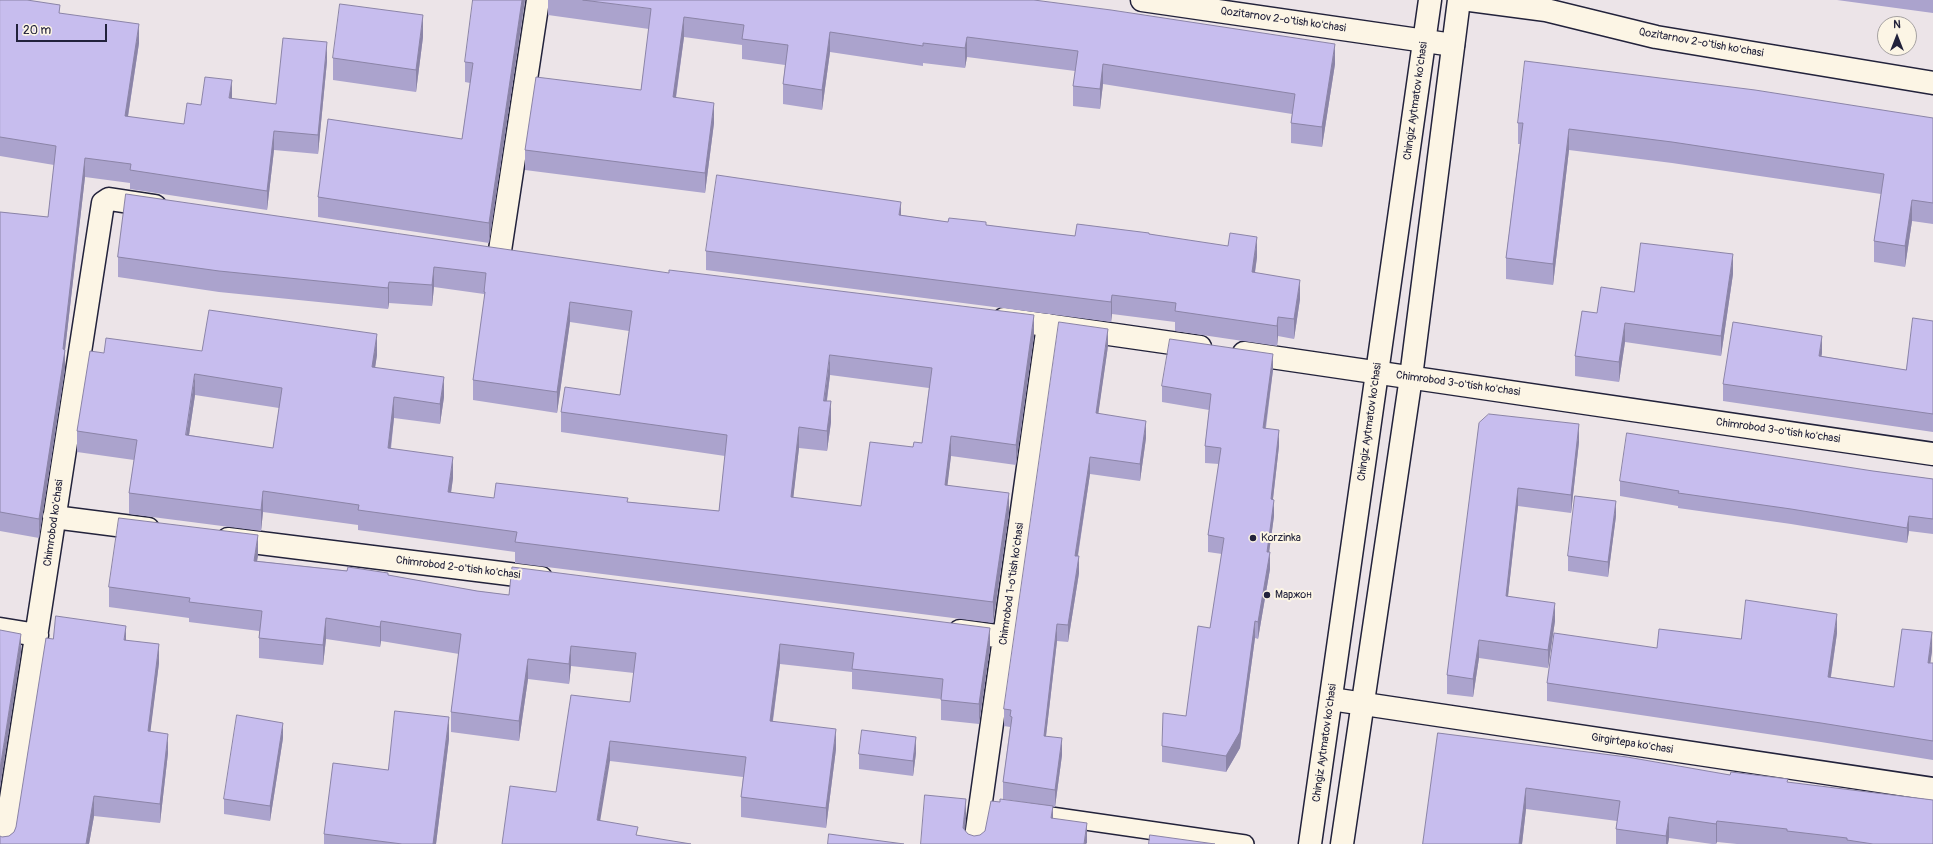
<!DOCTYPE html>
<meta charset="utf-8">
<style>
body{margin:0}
#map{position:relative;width:1933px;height:844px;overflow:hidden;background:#ece4e8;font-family:Pangolin,sans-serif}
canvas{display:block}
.north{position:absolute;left:1877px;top:16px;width:40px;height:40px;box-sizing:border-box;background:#fcf5e5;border:1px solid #a5a1a1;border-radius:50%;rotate:0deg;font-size:11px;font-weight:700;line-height:16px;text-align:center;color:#22223b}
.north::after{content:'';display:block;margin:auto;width:14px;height:18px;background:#22223b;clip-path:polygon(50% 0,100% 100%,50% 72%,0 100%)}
.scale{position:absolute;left:16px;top:24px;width:91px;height:18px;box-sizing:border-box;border:2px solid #22223b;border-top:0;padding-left:5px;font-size:12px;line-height:14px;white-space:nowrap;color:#22223b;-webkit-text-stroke:3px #fcf5e5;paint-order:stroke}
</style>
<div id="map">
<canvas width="1933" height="844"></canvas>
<div class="north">N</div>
<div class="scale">20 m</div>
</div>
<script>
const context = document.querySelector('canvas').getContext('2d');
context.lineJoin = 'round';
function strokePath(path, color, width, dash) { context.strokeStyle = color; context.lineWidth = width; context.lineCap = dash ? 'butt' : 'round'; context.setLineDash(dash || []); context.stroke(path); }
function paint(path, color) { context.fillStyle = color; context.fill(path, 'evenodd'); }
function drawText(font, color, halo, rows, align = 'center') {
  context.font = font + ' Pangolin,sans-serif'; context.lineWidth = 4; context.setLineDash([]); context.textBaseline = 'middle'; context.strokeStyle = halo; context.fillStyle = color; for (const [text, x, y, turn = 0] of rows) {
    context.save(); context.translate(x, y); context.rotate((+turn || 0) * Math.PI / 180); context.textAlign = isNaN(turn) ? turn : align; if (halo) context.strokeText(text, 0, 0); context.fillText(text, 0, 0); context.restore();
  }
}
const lane = new Path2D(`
 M1030 813 1245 844`);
const street = new Path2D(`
 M1142 0 1453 45
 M1470 0 1546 10 1656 37 1933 83
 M499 257 538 0
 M1004 319 1200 347
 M1244 353 1933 454
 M54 517 148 529
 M228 539 541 578
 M0 629 37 635
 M960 631 1004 637
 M1331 699 1933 789
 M4 844 103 203 109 199 155 206
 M975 844 1048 325`);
const secondary = new Path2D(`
 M1310 844 1430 0
 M1342 844 1411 377 1459 0`);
const wall = new Path2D(`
 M0 0 60 13 139 43 128 117 184 124 201 105 232 99 276 104 327 61 318 154 274 150 267 210 130 189V183L85 177 65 350V369L39 538 0 531V212L48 217 54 165 0 156Z
 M525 0 489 243 318 217V197L462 139 470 83 465 82V62Z
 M548 0H1034L1335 64 1322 147 1291 143V123L1292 114 1103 84 1100 109 1073 106V86L1075 71 967 57 965 68 923 63V66L830 52 822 110 783 104V84L785 65 742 59V45L684 37 676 98 714 123 705 193 525 170V150L641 90 649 29 548 15Z
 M1837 0H1933V13Z
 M423 37 416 92 333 80V58Z
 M1933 118V224L1912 221 1905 267 1874 262V241L1881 194 1672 163 1569 150 1553 285 1506 279V258L1520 144H1518V123Z
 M126 194 1034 336 1016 465 951 456 947 485 1009 514 993 623 515 563V552L358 530V525L263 512 261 531 129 514V493L134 460 77 452V431L104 353 202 351 377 355 375 367 444 397 440 424 394 418 391 449 453 478 451 493 494 498 628 502 719 511 725 456 561 432V412L620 395 629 331 570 322 557 413 473 400V380L484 304V294L434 287 432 306 389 303 388 309 219 292 118 277V257ZM830 375 929 388 922 443 861 506 793 498 799 448 827 451 831 422 827 401ZM195 395 279 408 273 448 189 435Z
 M901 215 948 222 986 225 1075 236 1149 234 1257 257 1255 273 1300 299 1294 339 1278 336 1277 346 1175 331V322L1112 314 1111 322 706 270V251Z
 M1733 274 1721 356 1625 342 1619 382 1575 376V356L1597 313 1634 292Z
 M1933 321V432L1723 401V384L1822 353 1821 356 1906 370Z
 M1108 346 1098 414 1146 438 1140 481 1090 474 1078 556 1079 573 1068 642 1057 641 1046 736 1062 755 1055 807 1003 799V782L1010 727 1004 726V709Z
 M1273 370 1266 428 1279 446 1273 499 1274 516 1269 552 1270 569 1258 639 1255 638 1240 748 1226 772 1162 762V746L1186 716 1210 628 1222 554 1208 552V535L1219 464 1205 463V446L1209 410 1162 402V386Z
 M1489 414 1579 442 1571 513 1518 506 1508 596 1555 621 1548 668 1479 658 1473 697 1447 694V675Z
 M1873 471 1933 479V534L1909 531 1907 543 1791 524 1678 508V506L1620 496V481Z
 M1616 516 1608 577 1568 571V556Z
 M258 555 257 561 388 575 477 591 509 595 990 648 979 724 941 720V699L852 689V672L780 664 773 721 836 749 826 828 741 817V797L743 777 610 761 502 844 556 792 630 702 634 673 571 666 569 684 528 679 519 741 451 732V712L459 654 381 641 380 647 326 639 323 665 259 658V631L189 622V618L109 607V587Z
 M1837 633 1831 677 1894 687 1932 651 1930 663H1933V760L1821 742 1547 701V683L1657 648 1741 639Z
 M126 640 159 663 150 732 168 753 160 823 94 816 89 844 2 837 9 836 14 832 16 827Z
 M1438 733 1730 775 1788 782 1933 844H1737L1717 842 1716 844H1712L1669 838 1668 844H1616V829L1617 821 1526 809 1522 844H1423Z
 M283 738 270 821 224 814V799Z
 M449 739 436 844H324V834L388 770Z
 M916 753 913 776 859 769V754Z`);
const shadedWall = new Path2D(`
 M522 0H525L489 243V223Z
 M423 15V37L416 92V70Z
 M684 17V37L673 117V97Z
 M139 24V43L125 135V116Z
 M830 32V52L822 110V90Z
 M967 37V57L965 68V48Z
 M327 42V61L318 154V135Z
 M1335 44V64L1322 147V127Z
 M1103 64V84L1100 109V89Z
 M232 80V99L229 98Z
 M714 103V123L705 193V173Z
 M1569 129V150L1553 285V264Z
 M274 131V150L267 210V191Z
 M85 158V177L65 350V369L39 538V519L63 349Z
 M1912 200V221L1905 267V246Z
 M901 202V222L899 215Z
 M1257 237V257L1252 292V272Z
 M1733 254V274L1721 356V336Z
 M434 267V287L432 306V285Z
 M1300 280V299L1294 339V319Z
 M389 282V303L388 309V288Z
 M1112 295V314L1111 322V302Z
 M570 302V322L557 413V392Z
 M1034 315V336L1016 465V445Z
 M1278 317V336L1277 346V326Z
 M1625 323V342L1619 382V362Z
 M1108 329V346L1096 430V413Z
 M377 334V355L372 388V367Z
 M1822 336V353L1819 373V356Z
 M1273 354V370L1263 445V428Z
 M830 355V375L824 421V401Z
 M195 374V395L186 455V435Z
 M444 377V397L440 424V404Z
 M394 397V418L388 469V448Z
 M831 401V422L827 451V431Z
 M1146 421V438L1140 481V464Z
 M1579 424V442L1571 513V495Z
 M799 427V448L791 518V497Z
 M1279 430V446L1271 516V499Z
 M951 436V456L945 506V485Z
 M453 457V478L448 513V492Z
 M1090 457V474L1075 573V556Z
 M1518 488V506L1506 614V596Z
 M263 491V512L261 531V510Z
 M1009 493V514L993 623V602Z
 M1274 500V516L1267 568V552Z
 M1616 501V516L1608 577V562Z
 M1909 516V531L1907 543V528Z
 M258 535V555L254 581V561Z
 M1270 552V569L1258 639V622Z
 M1079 556V573L1068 642V625Z
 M1555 603V621L1548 668V650Z
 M1837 614V633L1828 695V677Z
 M326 618V639L323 665V645Z
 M381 621V641L380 647V627Z
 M1255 621V638L1240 748 1226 772V756Z
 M1057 624V641L1044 753V736Z
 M126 626V645L124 640Z
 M990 628V648L979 724V704Z
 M1932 632V651L1928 681V663Z
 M21 634V653L0 788V769Z
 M1479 640V658L1473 697V679Z
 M159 644V663L148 751V731Z
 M780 644V664L770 741V721Z
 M571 646V666L569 684V664Z
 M528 659V679L519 741V721Z
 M449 717V739L436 844H433Z
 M283 723V738L270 821V806Z
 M836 729V749L826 828V808Z
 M168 734V753L160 823V804Z
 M916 737V753L913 776V761Z
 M1062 738V755L1055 807V790Z
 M610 741V761L597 840V820Z
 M1526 788V809L1522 844H1519Z
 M94 796V816L89 844H86Z
 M966 799V819L964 844 963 828Z
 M1053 806V826L1051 818Z
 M1669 817V838L1668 844H1666V836Z
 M1717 821V842L1716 844V824Z
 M1087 823V843L1086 844H1084Z`);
const building = new Path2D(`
 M0 0H27L60 5 59 13 139 24 125 116 184 124 187 103 201 105 205 77 232 80 229 98 276 104 283 38 327 42 318 135 274 131 267 191 130 170 131 164 85 158 63 349 65 350 39 519 0 512V212L48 217 56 146 0 137Z
 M473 0H522L489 223 318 197 328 119 462 139 473 63 465 62Z
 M583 0H1034L1111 10 1335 44 1322 127 1291 123 1295 94 1103 64 1100 89 1073 86 1078 51 967 37 965 48 923 43V46L830 32 822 90 783 84 788 45 742 39 744 25 684 17 673 97 714 103 705 173 525 150 536 77 641 90 651 9Z
 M340 4 423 15 416 70 333 58Z
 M1525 61 1755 90 1933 118V203L1912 200 1905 246 1874 241 1884 174 1672 142 1569 129 1553 264 1506 258 1523 123H1518Z
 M717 175 901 202 899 215 948 222 949 218 986 222V225L1075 236 1077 224 1149 233V234L1228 246 1230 233 1257 237 1252 272 1300 280 1294 319 1278 317 1277 326 1175 311 1176 303 1112 295 1111 302 706 251Z
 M126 194 669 273V270L702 274 1034 315 1016 445 951 436 945 485 1009 493 993 602 515 542 517 532 358 510 359 505 263 491 261 510 129 493 137 440 77 431 90 351 104 353 106 338 202 351 209 310 377 334 372 367 444 377 440 404 394 397 388 448 453 457 448 492 494 498 496 483 628 498 627 502 719 511 727 435 561 412 565 387 620 395 632 311 570 302 557 392 473 380 485 292H484L486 273 434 267 432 285 389 282 388 288 219 271 118 257ZM830 355 932 368 922 443 914 442 913 447 870 442 861 506 791 497 799 427 827 431 831 401H824ZM195 374 282 388 273 448 186 435Z
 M1641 243 1733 254 1721 336 1625 323 1619 362 1575 356 1582 311 1597 313 1601 287 1634 292Z
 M1913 318 1933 321V414L1723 384 1733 322 1822 336 1819 356 1906 370Z
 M1059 322 1108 329 1096 413 1146 421 1140 464 1090 457 1075 556H1079L1068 625 1057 624 1044 736 1062 738 1055 790 1003 782 1012 717 1010 716 1011 710 1004 709Z
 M1170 339 1273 354 1263 428 1279 430 1271 499 1274 500 1267 552H1270L1258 622 1255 621 1240 732 1226 756 1162 746 1163 713 1186 716 1198 626 1210 628 1224 538 1208 535 1221 448 1205 446 1211 394 1162 386Z
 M1489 414 1579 424 1571 495 1518 488 1506 596 1555 603 1548 650 1479 640 1473 679 1447 675 1479 423Z
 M1627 433 1873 471 1933 479V519L1909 516 1907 528 1791 509 1678 493 1679 491 1620 481Z
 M1575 496 1616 501 1608 562 1568 556Z
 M119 518 258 535 254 561 347 571 348 567 388 573V575L477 591 509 595 512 567 990 628 979 704 941 700 943 679 852 669 854 653 780 644 770 721 836 729 826 808 741 797 746 757 610 741 597 820 638 827 636 835 691 844H502L510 786 556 792 571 695 630 702 636 653 571 646 569 664 528 659 519 721 451 712 461 634 381 621 380 627 326 618 323 645 259 638 262 611 189 602 190 598 109 587Z
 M1746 600 1837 614 1828 677 1894 687 1902 629 1932 632 1928 663H1933V741L1821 723 1547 683 1554 633 1657 648 1659 629 1741 639Z
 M56 616 126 626 124 640 159 644 148 731 168 734 160 804 94 796 86 844H0V836L2 837 9 836 14 832 16 827 46 638 53 639Z
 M0 630 21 634 0 769Z
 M395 711 449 717 433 844H402L324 834 333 763 388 770Z
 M237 715 283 723 270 806 224 799Z
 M862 730 916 737 913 761 859 754Z
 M1438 733 1627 757 1730 775 1731 772 1788 779 1787 782 1933 800V844H1873L1847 840V838L1787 831V829L1717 821 1716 824 1669 817 1666 836 1616 829 1620 801 1526 788 1519 844H1423Z
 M925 795 966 799 963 828 968 834 974 836 980 835 985 831 991 801 1000 802V799L1053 806 1051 818 1087 823 1084 844H921Z
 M829 834 904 844H828Z
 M1150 835 1215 844H1149Z`);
const markers = [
 [1253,538,4,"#22223b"],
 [1267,595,4,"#22223b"]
];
const streetNames = [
 ["Qozitarnov 2-o'tish ko'chasi",1283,20,8],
 ["Qozitarnov 2-o'tish ko'chasi",1701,43,10],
 ["Chingiz Aytmatov ko'chasi",1416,101,-82],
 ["Chimrobod 3-o'tish ko'chasi",1458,384,8],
 ["Chingiz Aytmatov ko'chasi",1370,422,-82],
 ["Chimrobod 3-o'tish ko'chasi",1778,431,8],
 ["Chimrobod ko'chasi",54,523,-82],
 ["Chimrobod 2-o'tish ko'chasi",458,568,7],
 ["Chimrobod 1-o'tish ko'chasi",1012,584,-82],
 ["Chingiz Aytmatov ko'chasi",1325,743,-82],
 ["Girgirtepa ko'chasi",1632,744,9]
];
const poiNames = [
 ["Korzinka",1261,538],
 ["Маржон",1275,595]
];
strokePath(lane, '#22223b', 20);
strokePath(street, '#22223b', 25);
strokePath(secondary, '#22223b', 25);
strokePath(lane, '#fcf5e5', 17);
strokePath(street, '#fcf5e5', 22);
strokePath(secondary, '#fcf5e5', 22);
paint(wall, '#aba3cd');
paint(shadedWall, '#8b84a7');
paint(building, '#c7bdee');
strokePath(building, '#8b84a7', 1);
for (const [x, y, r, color] of markers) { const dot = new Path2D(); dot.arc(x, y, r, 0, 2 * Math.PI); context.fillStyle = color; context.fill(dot); strokePath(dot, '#fcf5e5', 1.5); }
drawText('11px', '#22223b', '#fcf5e5', streetNames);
drawText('11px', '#22223b', '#fcf5e5', poiNames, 'left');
</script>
